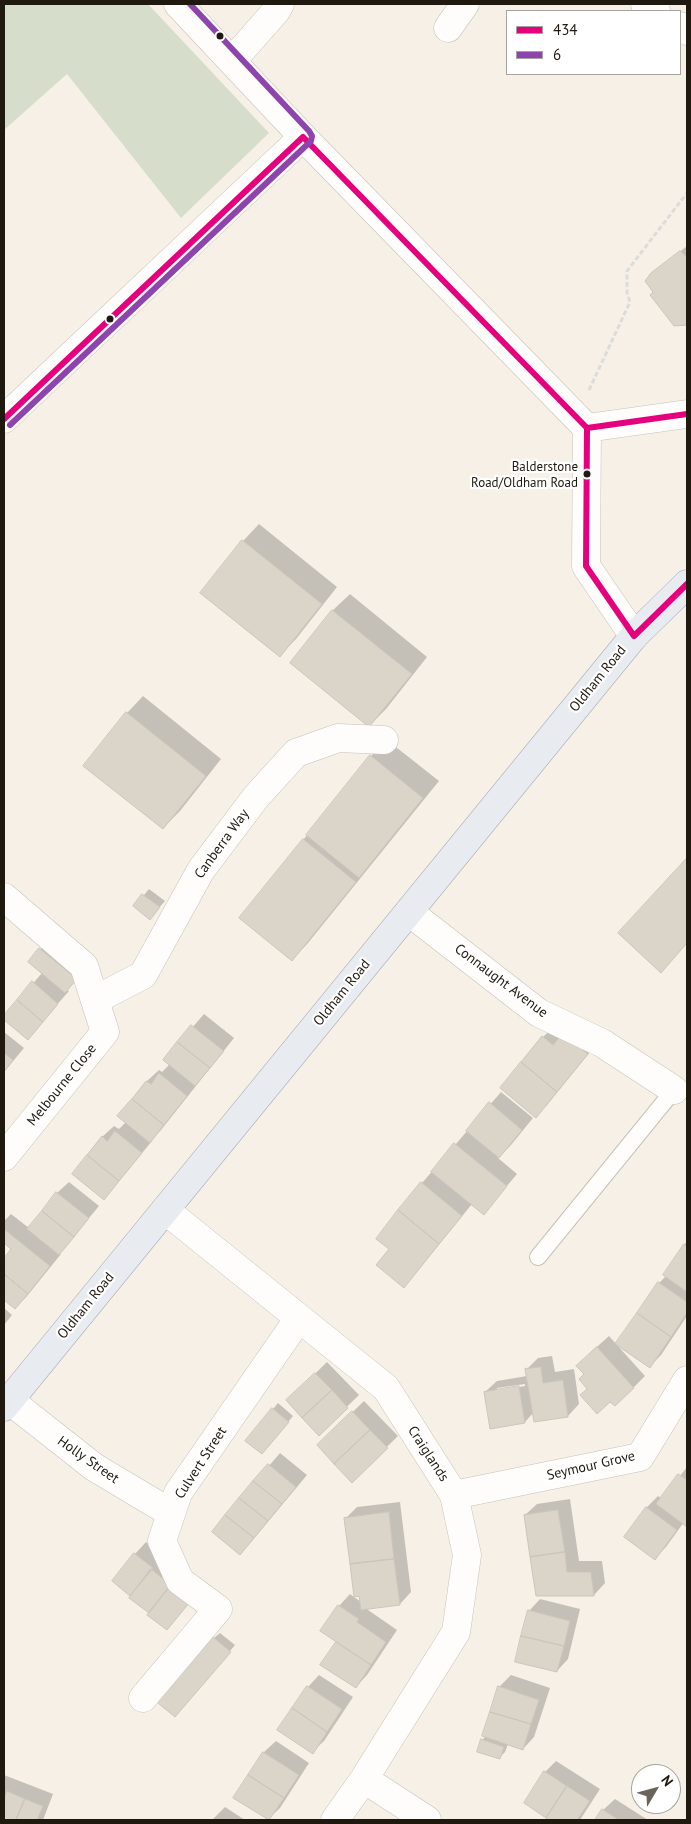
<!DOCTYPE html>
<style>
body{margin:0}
#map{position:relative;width:691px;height:1824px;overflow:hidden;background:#f6f0e7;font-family:"PT Sans",sans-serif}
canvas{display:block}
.frame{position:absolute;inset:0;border:5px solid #20190f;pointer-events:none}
.legend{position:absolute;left:506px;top:10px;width:175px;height:65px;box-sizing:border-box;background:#fff;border:1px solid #a6a39f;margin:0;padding:6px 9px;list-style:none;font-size:15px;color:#20190f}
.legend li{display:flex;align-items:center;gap:10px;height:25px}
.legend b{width:25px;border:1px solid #a6a39f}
.north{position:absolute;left:631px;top:1764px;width:50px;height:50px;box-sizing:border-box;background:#fff;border:1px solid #a6a39f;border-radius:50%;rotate:53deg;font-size:14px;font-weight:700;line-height:20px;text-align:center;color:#20190f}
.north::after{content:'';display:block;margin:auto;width:18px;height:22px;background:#6b645b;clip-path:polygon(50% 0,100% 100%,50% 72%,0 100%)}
</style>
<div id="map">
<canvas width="691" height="1824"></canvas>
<div class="frame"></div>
<ul class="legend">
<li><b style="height:6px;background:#e5007d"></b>434</li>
<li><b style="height:6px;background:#8e44ad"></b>6</li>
</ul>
<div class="north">N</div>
</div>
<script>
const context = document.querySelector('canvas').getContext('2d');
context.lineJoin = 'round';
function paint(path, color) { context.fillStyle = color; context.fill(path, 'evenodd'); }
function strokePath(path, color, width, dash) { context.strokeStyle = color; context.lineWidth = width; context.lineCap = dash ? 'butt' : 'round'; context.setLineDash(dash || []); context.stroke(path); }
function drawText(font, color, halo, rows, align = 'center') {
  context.font = font + ' "PT Sans",sans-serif'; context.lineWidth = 4.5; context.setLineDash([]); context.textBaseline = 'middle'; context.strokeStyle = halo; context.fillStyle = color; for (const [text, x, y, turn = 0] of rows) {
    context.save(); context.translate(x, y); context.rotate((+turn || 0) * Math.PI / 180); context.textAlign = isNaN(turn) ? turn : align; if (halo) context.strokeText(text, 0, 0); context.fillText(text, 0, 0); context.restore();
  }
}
const green = new Path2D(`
 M4 4H148L269 133 181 218 67 74 4 130Z`);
const shadow = new Path2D(`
 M687 246V324L674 325 654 292 659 268Z
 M259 524 337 587 296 639 279 656 201 593 243 541Z
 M350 594 427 657 386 709 369 726 291 663 333 610Z
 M143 696 221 759 180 811 163 828 127 713Z
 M387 740 439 781 308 943 292 960 240 918 371 756Z
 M687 860V943L677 954 620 933Z
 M149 889 165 901 150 918 135 906Z
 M46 943 81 973 67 990 69 991 28 1038 4 1017 42 973 29 962Z
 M204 1014 234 1038 161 1130 151 1140 152 1141 115 1186 104 1198 102 1137 114 1126 119 1129 126 1122 119 1116 147 1081 159 1070 162 1072 170 1064 164 1060Z
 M555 1026 598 1042 547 1105 536 1116 543 1037Z
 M4 1032 24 1048 4 1072Z
 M501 1092 533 1118 511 1145 498 1158 517 1174 484 1213 472 1204 415 1274 403 1286 390 1249 422 1183Z
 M69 1182 99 1206 60 1253 61 1254 27 1296 15 1308 4 1298V1260L12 1249 4 1242V1221L11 1214 29 1228 57 1193Z
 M687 1241V1316L661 1355 650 1366 617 1345 645 1376 633 1388H589L586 1374 589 1354 609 1336 617 1345 659 1283 666 1276 664 1275Z
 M4 1308 12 1315 4 1325Z
 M552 1356 555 1372 574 1369 579 1404 568 1416 535 1421 533 1413 525 1422 485 1392 497 1381 527 1376 526 1370 538 1358ZM525 1384V1386L497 1391V1388Z
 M327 1362 359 1395 319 1434 288 1400Z
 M364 1401 398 1436 352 1481 330 1434Z
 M278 1403 293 1416 268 1447 273 1409Z
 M280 1453 307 1475 251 1542 240 1553 213 1531Z
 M687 1467V1525L684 1522 666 1547 655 1558 625 1536 647 1507 658 1496 662 1499Z
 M570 1499 579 1561H602L605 1583 594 1595 537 1594 525 1515 537 1504Z
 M400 1502 411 1592 400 1604 370 1607 368 1610 397 1630 367 1675 356 1687 322 1665 337 1641 339 1606 350 1594 361 1602 346 1518 357 1507Z
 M146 1542 200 1589 167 1629 114 1581 135 1554Z
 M540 1599 580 1609 568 1659 557 1671 529 1611Z
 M220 1633 235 1645 181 1710 214 1638Z
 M319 1675 353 1697 324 1741 312 1752 308 1687Z
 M511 1675 550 1688 534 1737 523 1749 508 1744 505 1752 499 1758 482 1740 486 1736 499 1687Z
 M276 1741 309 1763 280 1808 268 1819 235 1797 264 1752Z
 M556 1761 600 1789 580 1820H552L525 1802 545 1772Z
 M4 1775 53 1794 43 1820H4Z
 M615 1799 648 1820H597L603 1810Z
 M225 1807 245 1820H212Z`);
const building = new Path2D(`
 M680 251 687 257V325L674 326 650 295 653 292 645 281 651 273Z
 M242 540 322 604 280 657 200 593Z
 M332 610 412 674 369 727 290 663Z
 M126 712 206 776 163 829 83 766Z
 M370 755 423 798 359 878 306 835Z
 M303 839 356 882 292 961 239 918Z
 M687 858V943L661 973 618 933Z
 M142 894 160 907 150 920 133 906Z
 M39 948 77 979 65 993 28 962Z
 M32 981 58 1004 43 1022 17 1000Z
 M17 1000 43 1022 28 1040 4 1020V1015Z
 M191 1025 224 1051 210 1068 177 1042Z
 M562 1034 588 1054 557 1092 521 1062 542 1036 553 1045Z
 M177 1042 210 1068 195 1086 163 1060Z
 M4 1053 13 1060 4 1072Z
 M521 1062 557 1092 536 1118 500 1088Z
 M159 1073 187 1096 164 1125 132 1099 146 1081 151 1084Z
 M132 1099 164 1125 150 1143 117 1116Z
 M489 1102 522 1130 499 1158 466 1131Z
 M115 1131 142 1153 119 1181 87 1155 102 1136 107 1141Z
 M454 1143 507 1186 484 1215 431 1172Z
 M87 1155 119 1181 104 1200 72 1174Z
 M421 1182 462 1216 439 1244 398 1210Z
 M56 1192 89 1218 74 1237 42 1211Z
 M398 1210 439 1244 404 1288 376 1265 389 1249 376 1239Z
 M42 1211 74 1237 59 1255 27 1229Z
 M4 1229 50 1266 28 1294 4 1274V1258L11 1249 4 1243Z
 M684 1244 687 1247V1292L663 1275Z
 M4 1274 28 1294 15 1309 4 1300Z
 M658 1282 687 1302V1313L671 1337 637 1313Z
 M637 1313 671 1337 650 1368 615 1344Z
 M597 1347 634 1388 615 1406 610 1402 597 1414 580 1395 587 1389 579 1379 584 1374 576 1366Z
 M541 1367 543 1383 563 1380 568 1417 534 1422 525 1369Z
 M315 1373 332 1390 302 1418 286 1400Z
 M519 1386 525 1423 490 1429 484 1392Z
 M332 1390 348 1408 319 1436 302 1418Z
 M272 1408 289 1422 262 1454 245 1441Z
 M352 1411 370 1430 334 1464 317 1445Z
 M370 1430 388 1448 352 1483 334 1464Z
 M268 1464 296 1487 282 1504 253 1481Z
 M678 1474 687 1480V1527L656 1504Z
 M253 1481 282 1504 268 1521 239 1498Z
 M239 1498 268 1521 254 1538 225 1515Z
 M646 1507 677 1530 655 1560 624 1537Z
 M558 1510 565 1552 530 1557 524 1515Z
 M389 1512 394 1559 350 1564 344 1518Z
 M225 1515 254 1538 240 1555 212 1532Z
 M565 1552 567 1572H591L594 1596H536L530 1557Z
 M134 1553 153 1568 130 1596 112 1581Z
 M394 1559 400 1605 361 1610 359 1596 354 1597 350 1564Z
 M151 1569 171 1585 149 1613 129 1598Z
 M170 1586 190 1602 167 1630 147 1615Z
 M338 1605 359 1619 357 1622 386 1642 371 1665 320 1631Z
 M528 1610 570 1621 564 1646 521 1636Z
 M521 1636 564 1646 557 1672 515 1662Z
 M213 1637 231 1652 175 1717 158 1703Z
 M336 1642 371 1665 356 1688 320 1665Z
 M307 1686 342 1709 327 1732 292 1708Z
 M498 1686 539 1700 531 1724 490 1712Z
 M292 1708 327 1732 313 1754 277 1730Z
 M490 1712 531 1724 523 1750 482 1736Z
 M481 1739 504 1747 500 1759 477 1752Z
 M263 1752 299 1775 284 1798 248 1775Z
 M544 1771 567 1786 546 1818 524 1803Z
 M248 1775 284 1798 269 1820 233 1798Z
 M567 1786 590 1801 577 1820H550L546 1818Z
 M7 1791 25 1799 16 1820H4V1799Z
 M25 1799 43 1806 37 1820H16Z
 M602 1809 619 1820H595Z`);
const path = new Path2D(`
 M589 390 630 302 627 293V271L687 193`);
const service = new Path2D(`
 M538 1257 674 1090`);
const minor = new Path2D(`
 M178 4 303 137 587 428
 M645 4 656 11
 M680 26 687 31
 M448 28 465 4
 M232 61 276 11 280 4
 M4 419 303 137
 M587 428 586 566 634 636
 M587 428 687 414
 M4 897 84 966 105 1032 4 1157
 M409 912 539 1013 602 1043 674 1090
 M95 1000 143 975 201 870 256 797 296 753 338 738 384 740
 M165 1210 386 1388 454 1495 467 1555 456 1632 364 1779 335 1820
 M9 1400 94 1467 171 1513
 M454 1495 640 1457 687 1380
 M143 1698 218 1609 180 1581 162 1541 178 1493 299 1318
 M364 1779 427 1820`);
const primary = new Path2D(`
 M4 1407 634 636 687 584`);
const bus1 = new Path2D(`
 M4 419 303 137 587 428
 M587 428 586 566 634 636 687 584
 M587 428 687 414`);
const bus2 = new Path2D(`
 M10 425 311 141 312 136 309 131 190 4`);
const markers = [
 [220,36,4.5,"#20190f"],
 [110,319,4.5,"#20190f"],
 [587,474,4.5,"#20190f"]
];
const busNames = [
 ["Balderstone",578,467],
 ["Road/Oldham Road",578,483]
];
const streetNames = [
 ["Oldham Road",598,679,-51],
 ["Canberra Way",222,844,-54],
 ["Connaught Avenue",501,981,37],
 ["Oldham Road",342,993,-51],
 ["Melbourne Close",62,1085,-51],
 ["Oldham Road",86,1306,-51],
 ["Craiglands",428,1454,57],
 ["Holly Street",88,1460,35],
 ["Culvert Street",201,1463,-57],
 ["Seymour Grove",591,1466,-13]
];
paint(green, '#d6decb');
paint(shadow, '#0003');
paint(building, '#dad4c9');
strokePath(building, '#cbc5bb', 1);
strokePath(service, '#c7c1b8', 18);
strokePath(minor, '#c7c1b8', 29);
strokePath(primary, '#a8acb2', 29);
strokePath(path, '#dddcd9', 3, [5, 2.5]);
strokePath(service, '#fefdfb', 16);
strokePath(minor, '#fefdfb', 28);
strokePath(primary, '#e8ebf0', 28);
strokePath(bus1, '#e5007d', 6);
strokePath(bus2, '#8e44ad', 6);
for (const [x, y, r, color] of markers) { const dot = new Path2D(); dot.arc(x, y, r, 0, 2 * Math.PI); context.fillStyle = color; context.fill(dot); strokePath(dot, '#fff', 2); }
drawText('13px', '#20190f', '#fff', busNames, 'right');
drawText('14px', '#20190f', '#fff', streetNames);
</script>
